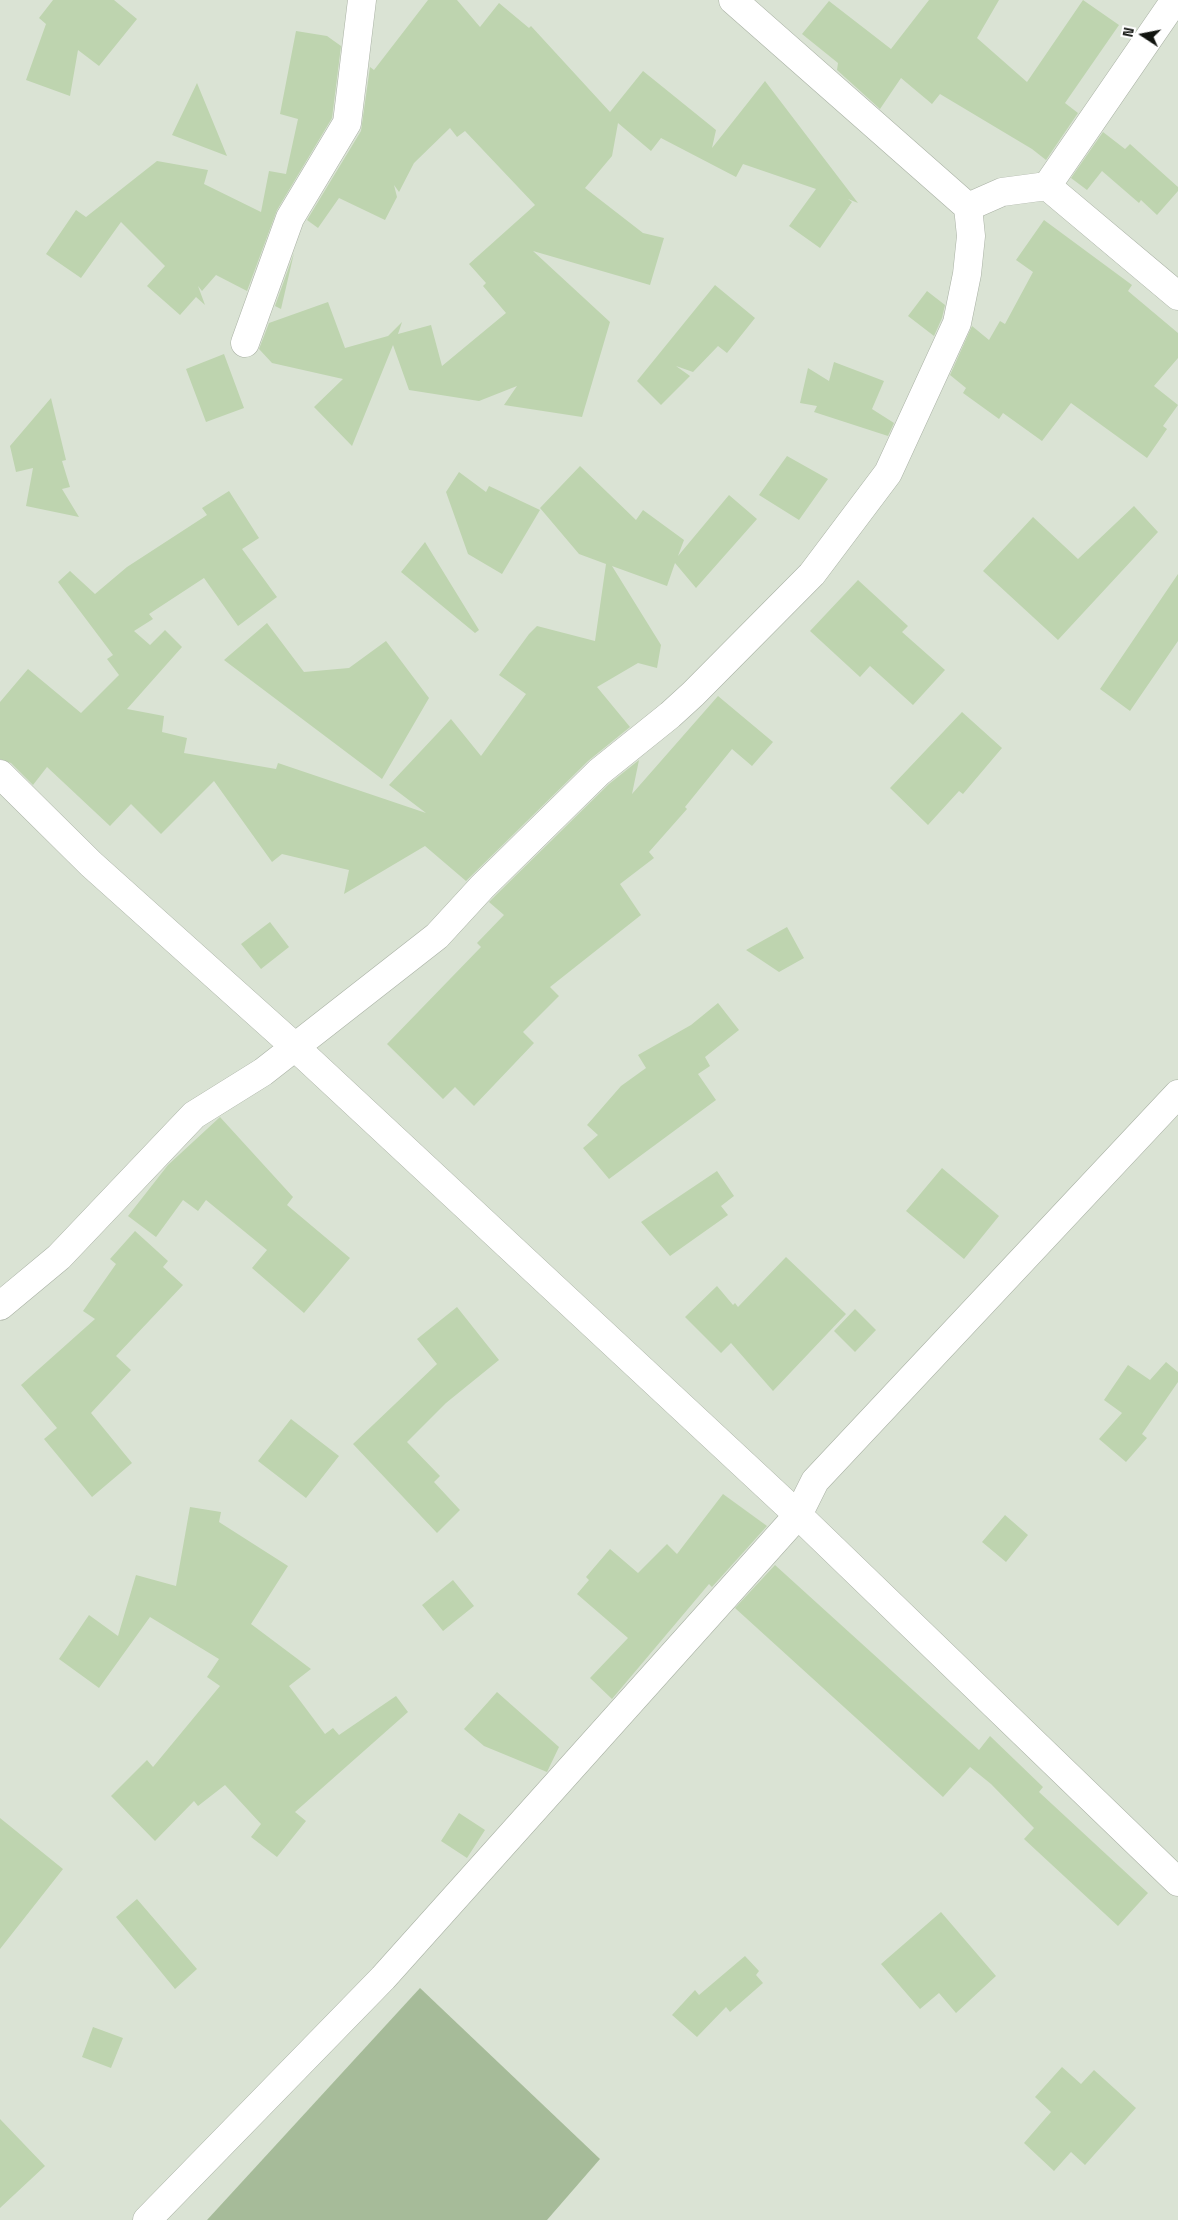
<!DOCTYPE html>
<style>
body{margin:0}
#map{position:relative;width:1178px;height:2220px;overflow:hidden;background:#dae3d4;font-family:"Space Grotesk",sans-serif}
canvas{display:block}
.north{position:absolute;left:1118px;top:10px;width:50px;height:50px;-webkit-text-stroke:4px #fff;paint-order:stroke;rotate:281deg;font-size:14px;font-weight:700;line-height:20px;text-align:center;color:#11140f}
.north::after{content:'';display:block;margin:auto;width:18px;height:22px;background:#11140f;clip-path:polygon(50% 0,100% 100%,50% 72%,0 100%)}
</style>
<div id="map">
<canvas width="1178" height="2220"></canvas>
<div class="north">N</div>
</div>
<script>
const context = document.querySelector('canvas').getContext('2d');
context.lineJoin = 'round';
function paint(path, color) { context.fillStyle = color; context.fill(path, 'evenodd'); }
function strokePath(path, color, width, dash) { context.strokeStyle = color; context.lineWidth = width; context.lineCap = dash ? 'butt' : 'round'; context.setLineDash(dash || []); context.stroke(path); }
const green = new Path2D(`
 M420 1988 600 2159 547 2220H207Z`);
const building = new Path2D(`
 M53 0H114L137 19 99 66 78 50 70 96 26 80 46 24 39 18Z
 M428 0H457L480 27 499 3 529 28 531 26 610 112 643 71 716 130 712 148 765 81 858 203 848 199 852 202 820 248 789 226 816 189 743 164 736 177 661 138 651 151 618 123 612 156 585 188 643 233 664 238 650 285 533 251 610 322 582 417 504 405 517 386 479 401 409 390 393 345 352 446 314 407 343 379 272 363 259 349 269 323 328 302 345 348 388 336 402 322 398 334 431 325 442 366 506 313 483 286 486 283 469 264 535 205 465 131 457 137 450 128 414 163 399 192 394 185 397 197 385 220 339 198 318 228 307 220 361 131 370 67 374 70Z
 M929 0H999L977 38 1027 82 1083 0 1119 25 1065 103 1078 113 1046 160 1032 149 940 94 932 104 901 78 880 109 837 70 838 63 802 34 829 1 891 49Z
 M296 31 327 36 341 46 332 118 277 210 247 291 216 275 202 291 198 286 205 305 196 297 180 315 147 286 165 266 121 222 81 278 46 254 76 210 86 217 157 161 208 170 204 184 261 212 269 171 286 174 298 119 280 114Z
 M197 83 227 156 172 135Z
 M1103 132 1125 149 1130 144 1178 187V191L1157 215 1141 200 1139 203 1102 171 1087 190 1071 178Z
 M1044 220 1132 285 1128 291 1178 333V358L1154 386 1178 405 1163 426 1167 429 1147 458 1071 403 1042 441 1003 413 999 419 963 393 966 388 950 375 972 326 989 340 1000 321 1005 324 1033 272 1016 260Z
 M294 253 281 309 275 306Z
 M715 285 755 318 727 353 718 346 693 372 676 366 690 376 661 405 637 381Z
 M927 291 945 305 942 318 934 336 908 316Z
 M224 354 244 408 206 422 186 369Z
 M834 362 884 381 872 409 894 423 888 436 814 412 817 406 800 403 808 368 829 381Z
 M51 398 66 460 62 461 70 487 62 489 79 517 26 506 33 468 16 472 10 446Z
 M787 456 828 479 799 520 759 495Z
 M580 466 636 520 643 510 684 540 678 556 729 495 757 519 696 588 675 563 667 586 612 566 661 645 657 668 638 663 597 687 630 727 588 761 466 881 425 846 344 894 349 870 282 854 272 862 214 781 161 834 131 804 110 826 47 767 33 785 11 763 0 759V702L28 669 81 713 119 675 107 659 113 655 58 582 70 571 95 594 127 567 207 515 202 508 229 491 259 538 242 549 277 597 238 626 204 578 149 614 153 619 134 631 150 645 165 630 182 647 127 709 164 716 162 732 187 738 184 753 276 769 278 763 426 813 389 785 451 719 481 756 526 694 499 675 529 634 537 626 595 641 606 564 579 554 540 508Z
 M459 472 486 492 489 486 540 510 502 574 468 554 446 492Z
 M1134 506 1158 532 1058 640 983 571 1033 517 1078 559Z
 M425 542 479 630 475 633 401 572Z
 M1178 574V641L1130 711 1100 689Z
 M858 580 908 626 902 632 945 670 913 705 870 666 860 677 810 631Z
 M267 623 304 672 349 668 386 641 429 698 382 779 224 660Z
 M718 696 773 742 752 766 732 749 685 807 687 809 649 852 654 858 620 884 641 915 550 987 559 996 523 1032 534 1043 474 1106 455 1087 443 1099 387 1044 481 947 477 943 504 915 489 902 493 898 609 784 639 760 632 794Z
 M962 712 1002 748 963 794 959 791 928 825 890 788Z
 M270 922 289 947 261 969 241 944Z
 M787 927 804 958 779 972 746 950Z
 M718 1003 739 1030 705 1057 710 1066 698 1074 716 1100 609 1179 583 1148 598 1135 587 1125 621 1086 646 1068 638 1055 691 1025Z
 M220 1117 293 1197 287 1205 350 1258 304 1313 252 1268 267 1250 206 1200 198 1211 183 1200 156 1237 128 1216 168 1165Z
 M942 1168 999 1216 964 1259 906 1211Z
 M717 1171 734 1196 721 1206 728 1215 670 1256 641 1222Z
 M135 1231 168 1261 163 1267 183 1285 116 1356 131 1370 91 1413 132 1463 92 1497 44 1439 57 1428 21 1385 95 1319 83 1311 116 1264 110 1259Z
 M786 1257 846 1314 773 1391 731 1343 721 1353 685 1317 717 1286 733 1305 735 1303 738 1307Z
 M457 1307 499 1360 446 1403 407 1442 440 1476 434 1482 460 1510 437 1533 353 1444 437 1364 417 1339Z
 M855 1309 876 1330 855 1352 834 1331Z
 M1166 1362 1178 1372V1382L1142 1434 1147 1438 1126 1462 1099 1439 1122 1413 1104 1400 1128 1365 1150 1380Z
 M291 1419 339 1456 306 1498 258 1461Z
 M723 1494 767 1526 712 1587 709 1584 612 1699 590 1678 628 1638 577 1594 589 1580 586 1577 610 1549 638 1573 667 1544 677 1554Z
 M190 1507 221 1512 219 1522 288 1566 251 1624 311 1669 289 1686 325 1734 333 1728 339 1735 396 1696 408 1712 295 1812 306 1821 277 1857 251 1837 261 1824 225 1785 198 1806 194 1801 155 1841 111 1796 147 1760 153 1767 220 1686 207 1677 219 1659 150 1617 99 1688 59 1659 89 1615 118 1636 136 1575 176 1586Z
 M1005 1515 1028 1535 1006 1562 982 1542Z
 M775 1565 979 1750 990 1736 1043 1787 1039 1792 1148 1893 1118 1926 1024 1839 1034 1828 991 1784 970 1767 943 1797 735 1608Z
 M453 1580 474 1606 443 1631 422 1605Z
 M497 1692 559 1747 547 1772 484 1746 464 1729Z
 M459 1813 485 1830 467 1858 441 1841Z
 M0 1818 63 1869 0 1949Z
 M137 1899 197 1969 175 1989 116 1917Z
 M941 1912 996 1976 956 2013 939 1993 920 2009 881 1964Z
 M745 1956 759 1971 756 1975 763 1983 730 2012 726 2007 697 2037 672 2015 695 1990 699 1995Z
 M93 2027 123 2038 111 2068 82 2057Z
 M1062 2067 1081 2084 1094 2070 1136 2108 1085 2165 1071 2152 1054 2171 1024 2143 1051 2112 1035 2097Z
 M0 2119 45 2166 0 2208Z`);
const minor = new Path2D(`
 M1047 186 1175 0
 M968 207 1002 192 1047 186 1178 296
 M245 343 290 218 347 123 362 0
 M0 774 91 864 294 1046 798 1515 1178 1882
 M0 1306 59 1257 194 1115 263 1072 437 936 482 887 599 772 670 715 693 694 812 574 888 473 957 323 967 274 971 236 968 207 733 0
 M147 2220 383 1978 798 1515 815 1481 1178 1094`);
paint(green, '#a6bb99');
paint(building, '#bed4af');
strokePath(minor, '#a9b1a4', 29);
strokePath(minor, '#fff', 28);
</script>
